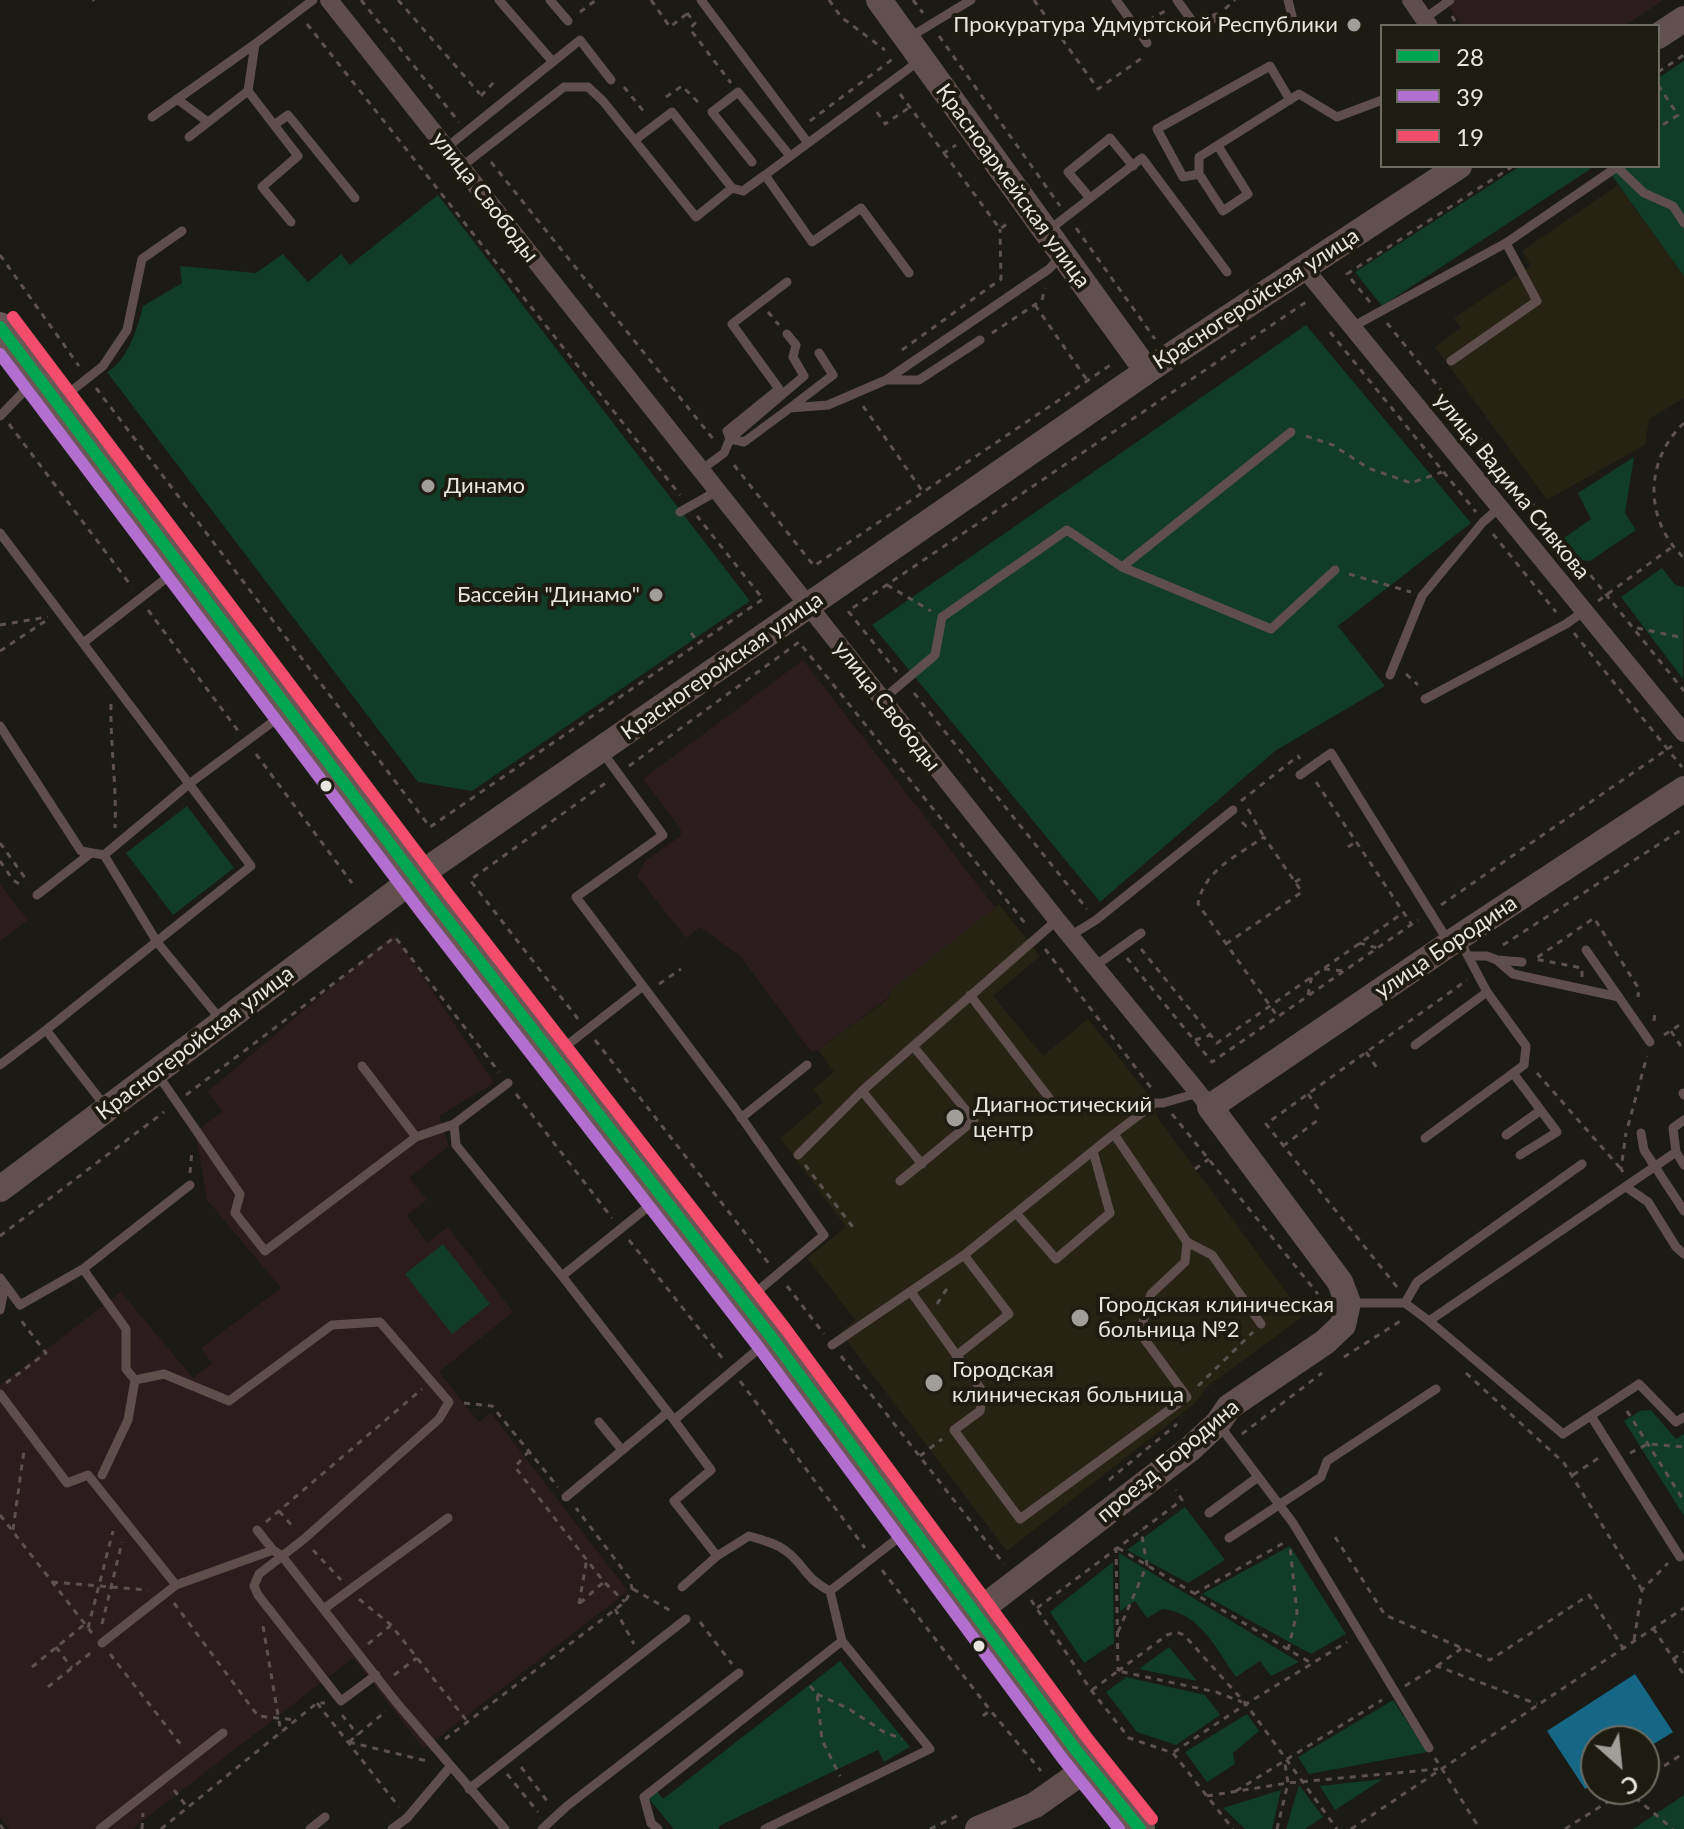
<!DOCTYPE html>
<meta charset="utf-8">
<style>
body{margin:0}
#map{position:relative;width:1684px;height:1829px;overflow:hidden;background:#1b1a14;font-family:Lato,sans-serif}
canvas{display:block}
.legend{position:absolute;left:1380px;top:24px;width:280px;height:144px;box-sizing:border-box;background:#1e1b11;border:2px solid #6e6c63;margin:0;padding:10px 14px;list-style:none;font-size:24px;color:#e7e5de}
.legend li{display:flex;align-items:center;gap:16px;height:40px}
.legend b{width:40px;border:2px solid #6e6c63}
.north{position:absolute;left:1580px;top:1725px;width:80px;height:80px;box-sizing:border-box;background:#1e1b11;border:2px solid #6e6c63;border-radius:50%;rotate:153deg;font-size:22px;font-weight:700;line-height:32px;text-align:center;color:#e7e5de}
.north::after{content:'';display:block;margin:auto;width:28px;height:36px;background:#a09e97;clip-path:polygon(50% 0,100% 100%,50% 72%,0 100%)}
</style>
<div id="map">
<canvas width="1684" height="1829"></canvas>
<ul class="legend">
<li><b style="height:10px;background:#00a651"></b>28</li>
<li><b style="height:10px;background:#b36fd0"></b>39</li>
<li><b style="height:10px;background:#f44d6c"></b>19</li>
</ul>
<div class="north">С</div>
</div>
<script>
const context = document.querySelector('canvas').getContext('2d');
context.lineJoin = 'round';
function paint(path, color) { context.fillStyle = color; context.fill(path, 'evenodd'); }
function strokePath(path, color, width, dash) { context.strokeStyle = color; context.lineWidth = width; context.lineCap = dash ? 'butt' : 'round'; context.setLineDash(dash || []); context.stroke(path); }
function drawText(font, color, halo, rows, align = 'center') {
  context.font = font + ' Lato,sans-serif'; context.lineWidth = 8; context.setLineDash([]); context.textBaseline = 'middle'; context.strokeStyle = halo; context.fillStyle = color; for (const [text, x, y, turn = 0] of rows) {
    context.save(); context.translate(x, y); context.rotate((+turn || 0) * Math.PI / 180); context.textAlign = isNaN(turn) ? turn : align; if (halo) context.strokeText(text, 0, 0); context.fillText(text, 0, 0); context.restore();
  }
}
const built = new Path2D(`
 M1618 185 1684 276V398L1649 419 1645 445 1547 500 1435 347 1461 328 1454 318 1531 266 1522 251Z
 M999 904 1040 956 993 996 1043 1056 1088 1019 1155 1103 1157 1117 1304 1316 1208 1386 1193 1405 1007 1551 840 1332 855 1320 807 1258 846 1227 780 1138 823 1102 813 1089 834 1072 818 1050 888 999 892 989Z`);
const education = new Path2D(`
 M1445 0H1664L1625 26H1462Z
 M803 660 995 907 892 989 888 998 818 1050 811 1052 741 957 700 927 686 938 637 876 646 860 681 836V829L643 779Z
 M0 884 28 920 0 941Z
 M394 934 494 1083 439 1116 449 1146 409 1178 427 1200 407 1215 427 1243 448 1227 513 1312 439 1372 479 1422 491 1413 628 1591 424 1749 353 1658 132 1829H9L0 1817V1385L121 1292 193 1378 212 1363 201 1348 281 1288 207 1200 195 1132 223 1111 207 1092Z`);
const green = new Path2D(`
 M1684 61V276L1605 166H1658V78Z
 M1520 166H1595L1382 306 1355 272Z
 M438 195 750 601 472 791 418 782 107 372C127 362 138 327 143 306L182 283 180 266 256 273 283 254 308 282 341 254 350 265Z
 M1306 325 1471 523 1338 626 1385 686 1275 751 1100 902 872 625Z
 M1634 457 1625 513 1636 530 1590 561 1581 560 1564 538 1591 519 1578 493Z
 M1662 568 1675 585 1684 587 1683 679 1621 597Z
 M187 806 234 868 173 915 126 853Z
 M443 1244 490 1304 452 1334 405 1274Z
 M1651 1410 1676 1439 1684 1434V1516L1624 1421 1640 1411Z
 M1185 1507 1225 1560 1188 1583 1127 1550Z
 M1290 1546 1346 1634 1311 1654 1202 1594Z
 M1119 1553 1299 1662 1271 1676 1260 1661 1236 1677C1215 1648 1201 1613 1162 1609L1147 1618 1135 1601 1120 1611Z
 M1113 1562 1114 1643 1084 1663 1050 1612Z
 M1169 1647 1197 1681 1139 1669Z
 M840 1661 910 1747 884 1762 878 1750 719 1826V1829H674L649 1799 656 1790 663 1799Z
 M1126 1677 1205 1695 1220 1715 1176 1745 1137 1732 1106 1692Z
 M1393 1700 1427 1752 1309 1774 1298 1757Z
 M1247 1714 1259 1731 1233 1753 1235 1764 1207 1782 1185 1752Z
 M1383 1779 1335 1810 1320 1786Z
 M1299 1785 1323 1817 1305 1829H1286Z
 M1281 1790 1272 1829H1245L1223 1808Z
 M1684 1795V1829H1633Z`);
const water = new Path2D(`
 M1635 1674 1673 1732 1644 1750V1741H1596V1781L1585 1789 1547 1731Z`);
const path = new Path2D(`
 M93 0 94 1
 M361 0 459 122
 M398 0 480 94
 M651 0 670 27 688 13
 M829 0 841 17 885 50
 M913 0 923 13
 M1034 0 1098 89 1142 58
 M1225 9 1235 0
 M580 12 596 0
 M687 13 695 23 690 29 731 83
 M1452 16 1458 26
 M1149 20 1167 10
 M307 24 680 495
 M939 36 1060 206
 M1658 72 1684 55
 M1658 85 1678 115 1658 128
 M624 87 645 113 647 112
 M900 94 944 153 956 145
 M481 96 494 82
 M666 97 682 86 700 104
 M877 112 885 124 910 107
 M810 121 894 58
 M944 153 1000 229 1011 221
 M491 162 714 440
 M1076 228 1155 339
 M0 255 79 366
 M1370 302 1347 274 1513 166
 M1035 305 1087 380
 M768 312 779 325
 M1387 323 1684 691
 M1330 332 1476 512
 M992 333 1042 300 1045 288
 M902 350 1001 279 1000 229
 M96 388 430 827 763 599 697 516
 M863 406 923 492
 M1684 423C1644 461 1644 520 1684 558
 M9 424 132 587
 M1306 436 1333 445 1368 468 1411 483 1442 472
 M734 465 814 566 1112 364
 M1493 534 1556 612
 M1349 574 1411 592
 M887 585 931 611
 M1598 601 1672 547
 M148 610 239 732
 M0 625 48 617
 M1637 628 1684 638
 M691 633 699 643
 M1574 633 1682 767
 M0 651 47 620
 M897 672 848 611 1306 302 1307 304
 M1406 674 1418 685
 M914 693 1087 909
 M111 704C110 745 117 786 115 828
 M256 754 352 883
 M629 766 799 642 1028 927
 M1316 782 1412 925
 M1241 801 1298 756 1300 759
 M1248 809 1264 837
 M1242 822 1246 826 1249 823
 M0 843 28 882
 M1348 847 1357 841
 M0 861 13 880 24 887
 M1295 882 1305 876
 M1441 905 1672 746
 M1359 943 1377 948
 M1226 944 1302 892 1264 837C1237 856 1204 870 1198 904L1278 1017
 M1503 945 1684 828
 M1045 949 1152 1089
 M1141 949 1217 1043 1403 913
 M1127 958 1212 1062 1418 920
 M1324 969 1345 971
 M1582 977V968L1535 959 1594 918 1639 989 1638 997
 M659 984 681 969
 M1308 995 1312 975
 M578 1019 470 880 607 782
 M1654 1021 1655 1011
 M1671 1031 1684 1051
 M1664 1035 1684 1022
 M595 1040 770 1265
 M1195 1040 1211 1035
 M1366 1052 1377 1068
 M1537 1073 1621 1169
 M516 1094 612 1218
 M1308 1094 1319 1110
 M186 1095 395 937 499 1072
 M1172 1114 1318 1294
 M1628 1126 1647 1056
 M1283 1146 1318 1120
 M805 1165 856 1231
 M1195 1169 1209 1159
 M1623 1172 1621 1169 1626 1133
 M190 1173 192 1149
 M0 1236 164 1112
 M629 1240 723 1359
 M787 1286 824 1334
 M1397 1287 1266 1124 1467 980
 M937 1304 950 1284
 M841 1356 1004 1564
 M1344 1357 1402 1320
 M1466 1373 1564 1463 1642 1590
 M740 1381 865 1548
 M6 1383 46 1353 20 1319
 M1198 1386 1253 1332
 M464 1403 492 1406 558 1487
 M1627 1411 1684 1501
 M1242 1434 1322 1373
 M529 1451 515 1467 604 1582 625 1602
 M1630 1453 1648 1444 1684 1447
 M920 1456 942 1439
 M1573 1475 1600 1457
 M1109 1480 1177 1424
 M279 1511 295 1529
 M0 1515 92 1633
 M266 1522 422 1389
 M13 1530 24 1450
 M1335 1537 1385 1615 1490 1660 1589 1595 1623 1648
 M1116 1547 1118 1671
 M1118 1548 1311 1663
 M313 1550 341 1580
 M882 1570 990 1710 1041 1771
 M52 1582 148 1590
 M633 1589 671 1611
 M1194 1594 1287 1541
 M359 1599 391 1625 467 1721
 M1031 1600 1091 1690 1129 1738 1173 1753 1233 1829
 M174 1603 258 1716 297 1720
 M580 1603 604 1582
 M579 1604 587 1558
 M1037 1608 1182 1500 1176 1490
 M615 1609 634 1644
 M700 1622 732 1664
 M102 1624 122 1542
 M263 1626 281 1733
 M88 1628 113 1531
 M1653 1628 1684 1675
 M1118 1632 1147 1565 1141 1530
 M1634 1640 1642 1590 1668 1563
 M368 1644 390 1626
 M56 1647 72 1668
 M1288 1650 1297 1613 1290 1547
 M110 1654 182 1746
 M1673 1659 1684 1652
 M1437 1666 1462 1648
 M32 1667 85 1624
 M1118 1671 1167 1635 1176 1632 1184 1635 1246 1704 1337 1829
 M394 1675 417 1658
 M810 1686 817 1694 822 1740 840 1776
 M1405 1686 1437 1666 1537 1704
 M48 1687 93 1651
 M1092 1690 1118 1671 1216 1692 1242 1702
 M817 1694 849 1709 884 1732 902 1739
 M317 1703 399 1807
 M342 1715 358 1735
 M983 1716 990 1710
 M445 1739 625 1602 632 1589 630 1579 576 1508
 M349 1742 427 1761
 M349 1742 386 1711
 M1174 1752 1246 1704 1347 1642
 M1435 1758 1480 1829
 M521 1767 548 1802
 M507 1774 538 1812
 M1644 1779 1684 1753
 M174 1790 187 1807
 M1626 1790 1673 1829
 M1236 1791 1382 1700
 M1207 1796 1288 1783 1438 1769
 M0 1825 3 1829
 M142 1829 143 1813
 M161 1829 317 1703H325
 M930 1829 959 1815
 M1277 1829 1288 1783 1285 1764
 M1351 1829 1684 1608
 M1565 1829 1628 1789`);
const lane = new Path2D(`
 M499 0 553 62
 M550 0 568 21
 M701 0 808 143
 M1116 0 1147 43
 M1177 0 1198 29 1216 17
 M1288 0 1294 24
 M1424 19 1450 0
 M910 37 971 0
 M177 99 208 122
 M152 117 255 44
 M274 125 288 115 355 198
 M189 137 248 91
 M1218 146 1248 194 1223 211 1199 174V157L1299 94 1337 117 1382 100
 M446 148 580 40 611 80
 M752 162 712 112 738 92 790 156
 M461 167 564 87H588L603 101 696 217 732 188 672 112 635 140
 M1199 174 1183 177 1157 129 1270 66 1290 100
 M732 188 743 191 765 175
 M1090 198 1068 172 1110 138 1133 166
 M291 222 262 187 298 156 248 91 255 44 313 0
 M1049 230 1142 158 1227 272
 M909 273 861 208 812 242 765 175 919 61
 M1352 327 1506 243 1617 167 1644 193 1673 206 1684 223
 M1451 361 1537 301 1506 243
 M886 380H919L980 340
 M60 400 103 366 127 330 142 259 182 231
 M790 408 833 375 819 353
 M0 416 34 381
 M730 439 744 442 790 408 828 405 886 380 1049 269 1062 255
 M730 439 727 431 779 389 732 324 787 282
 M701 470 724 453 730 439 804 376 793 357 796 345 787 334
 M680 512 717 491
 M0 533 251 866 46 1030 105 1106
 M1122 567 1271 629 1335 570
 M83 643 178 569
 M1390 675 1422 596 1483 522 1499 508
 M1425 699 1566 624 1583 612
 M882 700 935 655 942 617 1067 530 1122 567 1291 432
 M0 726 81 851 104 855 157 942 221 1020
 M603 753 663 835 576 897 734 1107 824 1235 747 1300
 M1300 775 1331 753 1448 941
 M104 855 189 784 286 712
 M37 895 91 853
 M1070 936 1096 920 1233 810
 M1586 950 1650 1042
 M1469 956H1487L1497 960 1513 974 1619 997
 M1497 960 1522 962
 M1095 966 1141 933
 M970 995 1056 1107
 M1415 1045 1487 992
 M557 1053 643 986
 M0 1065 46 1030
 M1513 1073 1557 1132 1520 1155
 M158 1075 240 1194 235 1213 265 1251 416 1137 362 1066
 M508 1083 454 1124 456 1145 562 1276 659 1198
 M862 1091 922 1164
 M1683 1093 1684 1095
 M741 1118 807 1065
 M1684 1120 1673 1128 1676 1152 1684 1165
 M1641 1133 1644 1150 1684 1211
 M1506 1135 1541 1110
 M416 1137 454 1124
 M1425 1138 1524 1065 1526 1046 1487 992 1460 941
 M798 1155 862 1091 1057 920
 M900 1181 974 1120 913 1046
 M1626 1187 1648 1202 1676 1247 1684 1254
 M1016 1213 1056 1259 1110 1213 1093 1151
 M1187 1242 1212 1255 1261 1324
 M83 1269 190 1185
 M562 1276 674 1420 769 1340
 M0 1278 20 1305 83 1269 126 1329V1369L135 1380 164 1374 229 1401 332 1325 380 1322 449 1402 439 1419 304 1539 259 1574 254 1586 258 1595 341 1701 376 1675
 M911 1292 983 1392 980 1411 954 1430 1020 1519 1187 1397 1140 1333 1151 1294 1185 1262 1187 1242 1114 1134 1155 1103H1163L1198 1093
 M1351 1303H1405L1429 1321 1563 1434 1639 1384 1676 1422 1684 1417
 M1405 1303 1417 1282 1582 1164
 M0 1310 5 1285
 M1429 1321 1676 1152
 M832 1345 964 1255
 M956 1356 1009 1314 964 1255 1114 1134
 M0 1394 67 1483 88 1475 176 1585
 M1591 1416 1680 1557
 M674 1420 711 1470 674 1501 717 1556 749 1536C762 1540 776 1543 786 1551 805 1565 804 1578 830 1591L907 1531
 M599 1422 622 1450
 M1220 1426 1293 1523 1429 1748
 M102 1475 128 1420 135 1380
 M566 1497 668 1412
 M1209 1513 1258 1477
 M257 1530 273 1550 282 1556 396 1702 505 1829
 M1229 1538 1321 1477 1327 1461 1436 1389
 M682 1587 717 1556
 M830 1591 842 1641
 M325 1608 448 1518
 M102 1643 176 1585 273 1550
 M469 1789 686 1619
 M100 1829 223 1733
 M310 1829 325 1817
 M392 1829 407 1818 450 1767
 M542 1829 567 1806 739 1673
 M658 1829 651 1823 644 1797 842 1641 930 1749 765 1829`);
const street = new Path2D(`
 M329 0 1057 920 1210 1107
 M1411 0 1429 26
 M1304 268 1684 733`);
const secondary = new Path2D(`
 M879 0 1147 371
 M1658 36 1684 19
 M0 1189 415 878 1147 371 1459 166
 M976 1613 1190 1449 1218 1423 1229 1407 1325 1342 1343 1325 1348 1303 1340 1282 1210 1107 1458 938 1684 789
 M978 1829 1035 1805 1089 1767`);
const primary = new Path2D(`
 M0 327 436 905 538 1034 772 1338 1075 1749 1140 1829`);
const bus1 = new Path2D(`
 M0 327 436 905 772 1338 1075 1749 1140 1829`);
const bus2 = new Path2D(`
 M0 354 423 915 759 1348 1062 1758 1119 1829`);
const bus3 = new Path2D(`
 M13 317 449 895 785 1328 1088 1739 1152 1819`);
const markers = [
 [1354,25,8,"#a09e97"],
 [428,486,8,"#a09e97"],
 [656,595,8,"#a09e97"],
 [326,786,7,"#e7e5de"],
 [955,1118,10,"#a09e97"],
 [1080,1318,10,"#a09e97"],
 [934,1383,10,"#a09e97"],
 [979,1646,7,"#e7e5de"]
];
const poiNames = [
 ["Прокуратура Удмуртской Республики",1338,25,"right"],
 ["Динамо",444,486],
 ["Бассейн \"Динамо\"",640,595,"right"],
 ["Диагностический",973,1105],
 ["центр",973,1130],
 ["Городская клиническая",1098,1305],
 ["больница №2",1098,1330],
 ["Городская",952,1370],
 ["клиническая больница",952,1395]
];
const streetNames = [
 ["Красноармейская улица",1013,186,54],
 ["улица Свободы",485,197,52],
 ["Красногеройская улица",1256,299,-33],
 ["улица Вадима Сивкова",1512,486,51],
 ["Красногеройская улица",722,666,-35],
 ["улица Свободы",887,706,52],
 ["улица Бородина",1446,947,-34],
 ["Красногеройская улица",195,1043,-37],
 ["проезд Бородина",1168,1461,-40]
];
paint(built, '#262313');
paint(education, '#2c1c1e');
paint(green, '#103c28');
paint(water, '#166786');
strokePath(path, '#5d5250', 3, [6, 6]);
strokePath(lane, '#5f4e4c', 9);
strokePath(street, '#5f4e4c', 18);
strokePath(secondary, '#62504e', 26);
strokePath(primary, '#6c5655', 30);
strokePath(bus1, '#00a651', 12);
strokePath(bus2, '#b36fd0', 12);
strokePath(bus3, '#f44d6c', 12);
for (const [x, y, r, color] of markers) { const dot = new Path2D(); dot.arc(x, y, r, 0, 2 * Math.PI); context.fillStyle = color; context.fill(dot); strokePath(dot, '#1e1b11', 3); }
drawText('22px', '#e7e5de', '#1e1b11', poiNames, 'left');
drawText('22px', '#e7e5de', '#1e1b11', streetNames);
</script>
